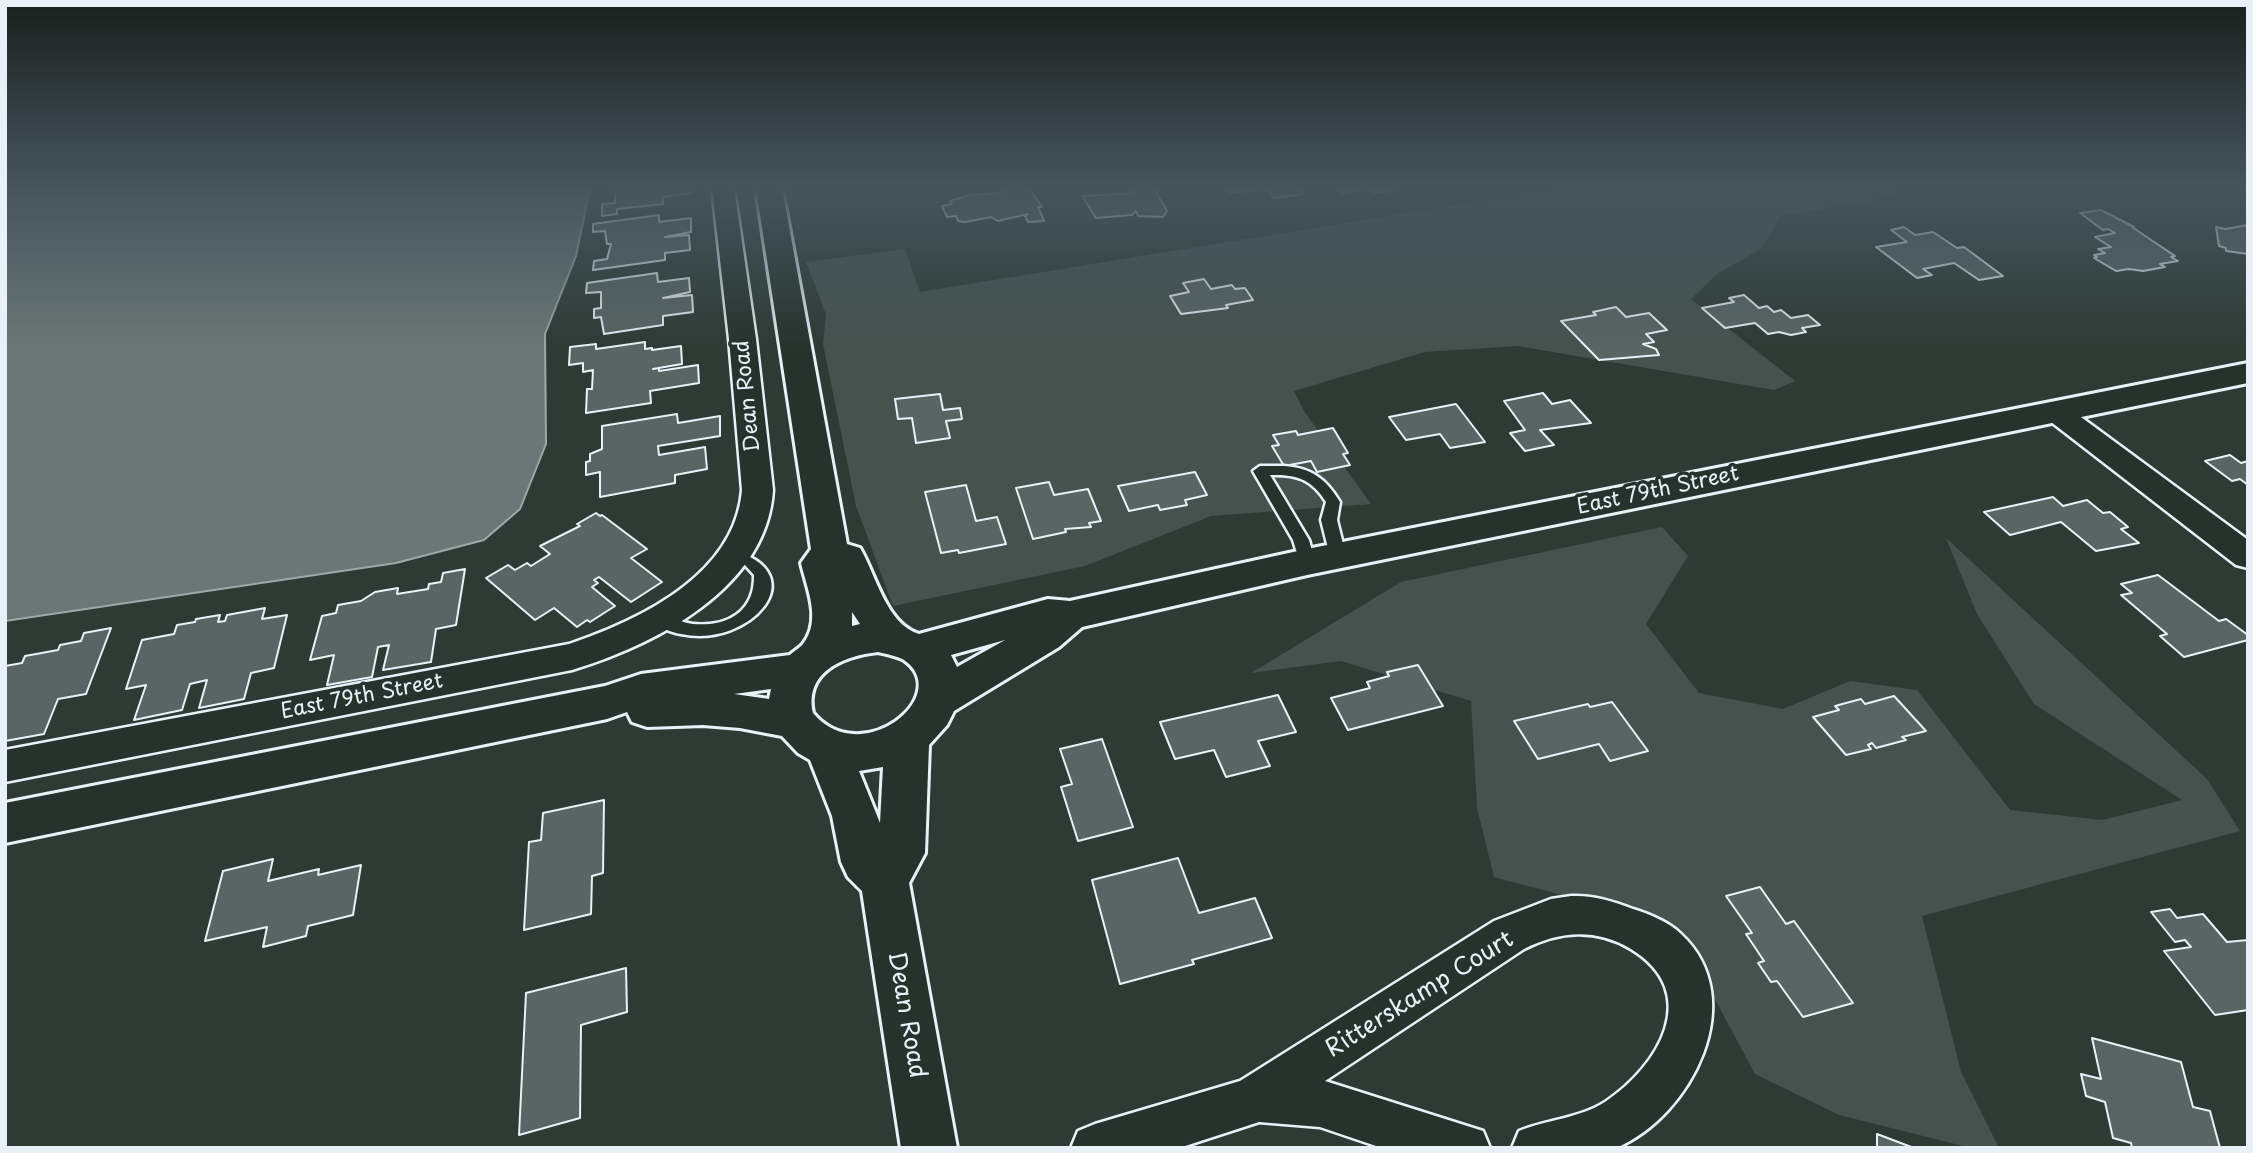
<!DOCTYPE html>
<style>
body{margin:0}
#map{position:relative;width:2253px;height:1153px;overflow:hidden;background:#2e3b35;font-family:"Playpen Sans",sans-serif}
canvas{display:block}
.frame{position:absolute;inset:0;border:7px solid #e8f1f8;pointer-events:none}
</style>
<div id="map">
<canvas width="2253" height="1153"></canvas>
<div class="frame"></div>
</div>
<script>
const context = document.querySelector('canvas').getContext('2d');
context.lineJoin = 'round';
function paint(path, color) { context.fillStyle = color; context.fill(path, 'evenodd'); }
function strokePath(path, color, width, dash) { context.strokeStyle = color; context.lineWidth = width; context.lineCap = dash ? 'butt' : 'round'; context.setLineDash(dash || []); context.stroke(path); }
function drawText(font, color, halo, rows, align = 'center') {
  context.font = font + ' "Playpen Sans",sans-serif'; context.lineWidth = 7; context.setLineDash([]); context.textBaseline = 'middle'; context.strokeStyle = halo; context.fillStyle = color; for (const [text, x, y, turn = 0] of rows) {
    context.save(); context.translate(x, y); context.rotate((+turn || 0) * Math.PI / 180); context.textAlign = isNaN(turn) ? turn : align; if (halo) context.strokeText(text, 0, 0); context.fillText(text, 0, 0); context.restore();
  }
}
const green = new Path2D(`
 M1560 188H1908L1866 202 1780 216 1762 248 1717 274 1691 299 1795 381 1774 390 1518 346 1425 352 1294 391 1304 411 1371 504 1211 516 1085 566 893 606 856 506 823 344 826 314 806 262 905 249 920 292Z
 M1662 527 1688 556 1646 624 1699 693 1783 709 1850 681 1917 690 2010 810 2102 820 2182 800 2034 704 1977 614 1946 538 2207 779 2240 831 1922 916 1961 1072 1999 1148H1971L1839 1115 1755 1074 1675 925 1494 877 1477 808 1471 701 1341 661 1251 673 1401 582Z`);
const water = new Path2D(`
 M5 188H590L576 256 545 334 546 444 520 509 484 540 396 563 5 621Z`);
const building = new Path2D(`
 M615 188H692V193L663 197V204L617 209V214L602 216V204L615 203Z
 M1001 188H1029L1042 207H1038L1044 221 1028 222 1025 216 1028 214 998 221 991 217 965 222 958 221 956 216 947 217 942 206 952 204 950 201 970 195 1004 193Z
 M1129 188H1159V191L1155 190 1167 211 1163 217 1138 216 1136 211 1132 215 1096 218 1082 196 1134 193Z
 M1227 188H1298L1303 194 1274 198 1267 188 1231 193Z
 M1338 188H1391L1393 191 1375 193 1371 188 1342 193Z
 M2101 210 2134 227H2132L2175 256 2171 257 2178 261 2160 264 2165 267 2143 271 2129 269 2116 271 2094 258 2097 257 2094 255 2105 253 2098 249 2111 247 2095 237 2115 233 2108 229 2103 230 2080 213Z
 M659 215V222L691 218V232L665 237 689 235 690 250 665 253V260L593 270 594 261 607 259 611 244H607L605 231 593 232V224Z
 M2248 225V254L2226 251V248L2219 246 2216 227 2225 229Z
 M1904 227 1915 235 1933 232 1957 248 1964 247 2003 276 1979 280 1954 263 1923 269 1932 275 1917 278 1876 247 1907 242 1891 230Z
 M657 273 658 282 689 278 690 292 663 298 692 295 693 312 663 316V325L604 334 601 317 594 318V309L601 308V292L586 293 587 283Z
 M1204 279 1211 289 1232 285 1235 289 1245 288 1253 300 1226 305 1228 308 1181 314 1170 296 1189 292 1183 283Z
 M1744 295 1759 308 1767 306 1774 312 1781 310 1791 318 1808 315 1820 325 1802 328 1806 332 1791 335 1779 332 1768 334 1755 323 1725 328 1702 308 1734 302 1729 298Z
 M1616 307 1626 317 1649 313 1667 330 1646 334 1654 342 1643 344 1656 349 1659 355 1599 360 1561 321 1596 315 1593 312Z
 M645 342V349L652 348V350L681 346 682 364 653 369 659 368V371L698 365 699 383 650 391 651 403 586 413 587 389H592L593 370 583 372V363L569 365 570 347 596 344V349Z
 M1543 393 1552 404 1570 400 1591 423 1540 430 1554 445 1525 451 1510 433 1525 430 1504 401Z
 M940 394 943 410 960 408 962 419 946 421 950 438 916 443 912 418 898 419 895 399Z
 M1456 404 1485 442 1450 448 1440 434 1406 440 1389 417Z
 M677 414 678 423 720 416V436L658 446 659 455 705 447 707 469 675 475V483L600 497V472L586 475V462L590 461V454L602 449V426Z
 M1333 428 1348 453 1343 454 1350 465 1317 472 1311 461 1284 466 1272 446 1279 445 1273 435 1296 431 1298 435Z
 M2230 455 2241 463 2248 461V485L2240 479 2232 481 2205 461Z
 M1195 472 1207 495 1185 500 1187 505 1160 510 1158 505 1129 511 1118 486Z
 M1049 482 1054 495 1088 489 1101 521 1089 523 1091 527 1065 529 1066 532 1033 539 1016 488Z
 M966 485 976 521 997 517 1006 544 959 553 958 550 941 553 925 492Z
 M2053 497 2063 506 2087 500 2103 513 2110 512 2128 527 2121 529 2139 543 2096 551 2061 522 2010 535 1984 512Z
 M596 513 600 516 602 515 647 549 631 558 662 582 631 602 599 577 594 580 598 583 592 587 615 606 590 622 587 620 577 627 554 608 535 620 486 578 508 565 515 570 527 563 531 566 550 554 540 546 580 526 577 524Z
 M465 569 456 625 436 629 431 662 383 670 389 645 378 647 372 677 327 685 334 655 310 660 322 616 336 613 338 605 361 601 375 592 398 588 397 594 428 589 429 584 441 582 443 573Z
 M2158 575 2219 621 2226 619 2248 635V640L2184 657 2160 636 2167 634 2121 595 2132 593 2121 584Z
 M265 608 262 619 287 615 274 668 251 673 244 699 199 708 207 680 190 684 182 710 134 720 146 685 126 689 142 640 174 634 177 625 195 622 196 619 220 615 218 622 225 621 227 615Z
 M111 628 86 694 58 699 44 734 5 741V666L22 663 25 656 58 650 60 645 81 641 84 633Z
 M1418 665 1443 706 1348 730 1331 698 1370 688 1367 682 1389 676 1387 672Z
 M1278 695 1296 732 1258 741 1270 766 1226 777 1214 750 1175 759 1160 722Z
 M1894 696 1926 731 1902 737 1906 740 1876 748 1872 743 1868 745 1871 749 1846 755 1813 717 1839 710 1835 706 1861 699 1865 704Z
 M1612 702 1648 751 1610 761 1599 744 1538 759 1514 721 1588 704 1590 707Z
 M1102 739 1133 827 1078 841 1061 787 1072 784 1060 749Z
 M604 800 603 873 592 876 591 914 524 930 529 842 541 840 543 813Z
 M1178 858 1199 913 1255 898 1272 938 1192 960 1194 964 1120 984 1092 880Z
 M273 859 268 881 319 869 318 875 361 865 353 915 308 926 306 936 263 947 267 927 205 941 223 871Z
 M1760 887 1786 924 1794 921 1853 1003 1803 1017 1777 981 1771 982 1758 963 1764 961 1746 934 1752 933 1726 896Z
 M2170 909 2177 918 2203 914 2227 942 2248 940V1010L2215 1015 2164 951 2191 947 2185 940 2175 942 2151 912Z
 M626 968 627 1012 581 1025 580 1118 519 1135 526 993Z
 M2092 1038 2181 1062 2193 1107 2210 1111 2220 1148H2132L2131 1143 2113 1138 2105 1102 2086 1096 2081 1074 2101 1079Z
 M1877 1134 1914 1148H1877Z`);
const service = new Path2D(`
 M1284 466C1312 468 1326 479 1340 502L1337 520 1346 556 1343 560H1333L1330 556 1321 520 1326 502C1312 479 1296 474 1270 475L1309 540 1315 562 1313 566H1301L1293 540 1253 471 1260 466Z
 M732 550C817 574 749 649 681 634 670 632 659 628 653 619L655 615 661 613C672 616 681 623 693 624 727 627 755 612 754 575L745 565 727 559 724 555 727 551Z`);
const minor = new Path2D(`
 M712 188H734L756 339 773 490C767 589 654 645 572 670L5 782V750L569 644C640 620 735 575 742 490L729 339Z
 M2056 403 2066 406 2248 540V568L2236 565 2046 418 2042 412 2046 406Z
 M1571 896C1593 895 1613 901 1633 909 1649 914 1669 922 1681 934 1751 999 1692 1116 1616 1148H1512L1519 1131C1546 1120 1580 1118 1605 1102 1659 1066 1703 993 1631 949 1595 928 1560 931 1524 949L1325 1081 1483 1131 1490 1148H1382L1320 1127 1259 1122 1179 1148H1071L1078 1131 1095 1124 1240 1081 1494 921 1551 899Z`);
const tertiary = new Path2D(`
 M756 188H782L847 544 860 548C876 575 886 624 919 634L1048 599 1070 601 1307 549 2248 363V383L1307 575 1082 627 1059 647 954 711 947 725 929 745 925 853 909 883 957 1148H901L862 891 848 877 841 862 832 816 810 760 798 753 782 736 740 728 703 725 647 727 632 722 627 712 607 719 5 843V803L605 686 641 674 790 655C794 651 800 648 803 644 822 620 807 589 801 563L811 549ZM852 612 860 624 852 626ZM1005 640 957 667 951 655ZM878 652C886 654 897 656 904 660 955 695 861 771 813 713 804 672 843 656 878 652ZM771 689 769 699 734 694ZM883 767 880 823 859 771Z`);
const streetNames = [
 ["Dean Road",748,396,-96],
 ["East 79th Street",1658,491,-12],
 ["East 79th Street",362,697,-11]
];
const nearStreetnames = [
 ["Ritterskamp Court",1420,995,-32],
 ["Dean Road",906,1015,80]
];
paint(green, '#45524e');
paint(water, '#6b7775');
strokePath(water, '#9da8a9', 2);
paint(building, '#596563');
strokePath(building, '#e8f1f8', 2);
strokePath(service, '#e8f1f8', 5);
strokePath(minor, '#e8f1f8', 5);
strokePath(tertiary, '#e8f1f8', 6);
paint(service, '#26332d');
paint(minor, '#26332d');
paint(tertiary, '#26332d');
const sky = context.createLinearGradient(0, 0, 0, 349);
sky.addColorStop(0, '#19201d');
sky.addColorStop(0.54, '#46555c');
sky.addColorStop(1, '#46555c00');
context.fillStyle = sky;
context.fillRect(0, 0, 2253, 349);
drawText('21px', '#e8f1f8', '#26332d', streetNames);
drawText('24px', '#e8f1f8', '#26332d', nearStreetnames);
</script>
